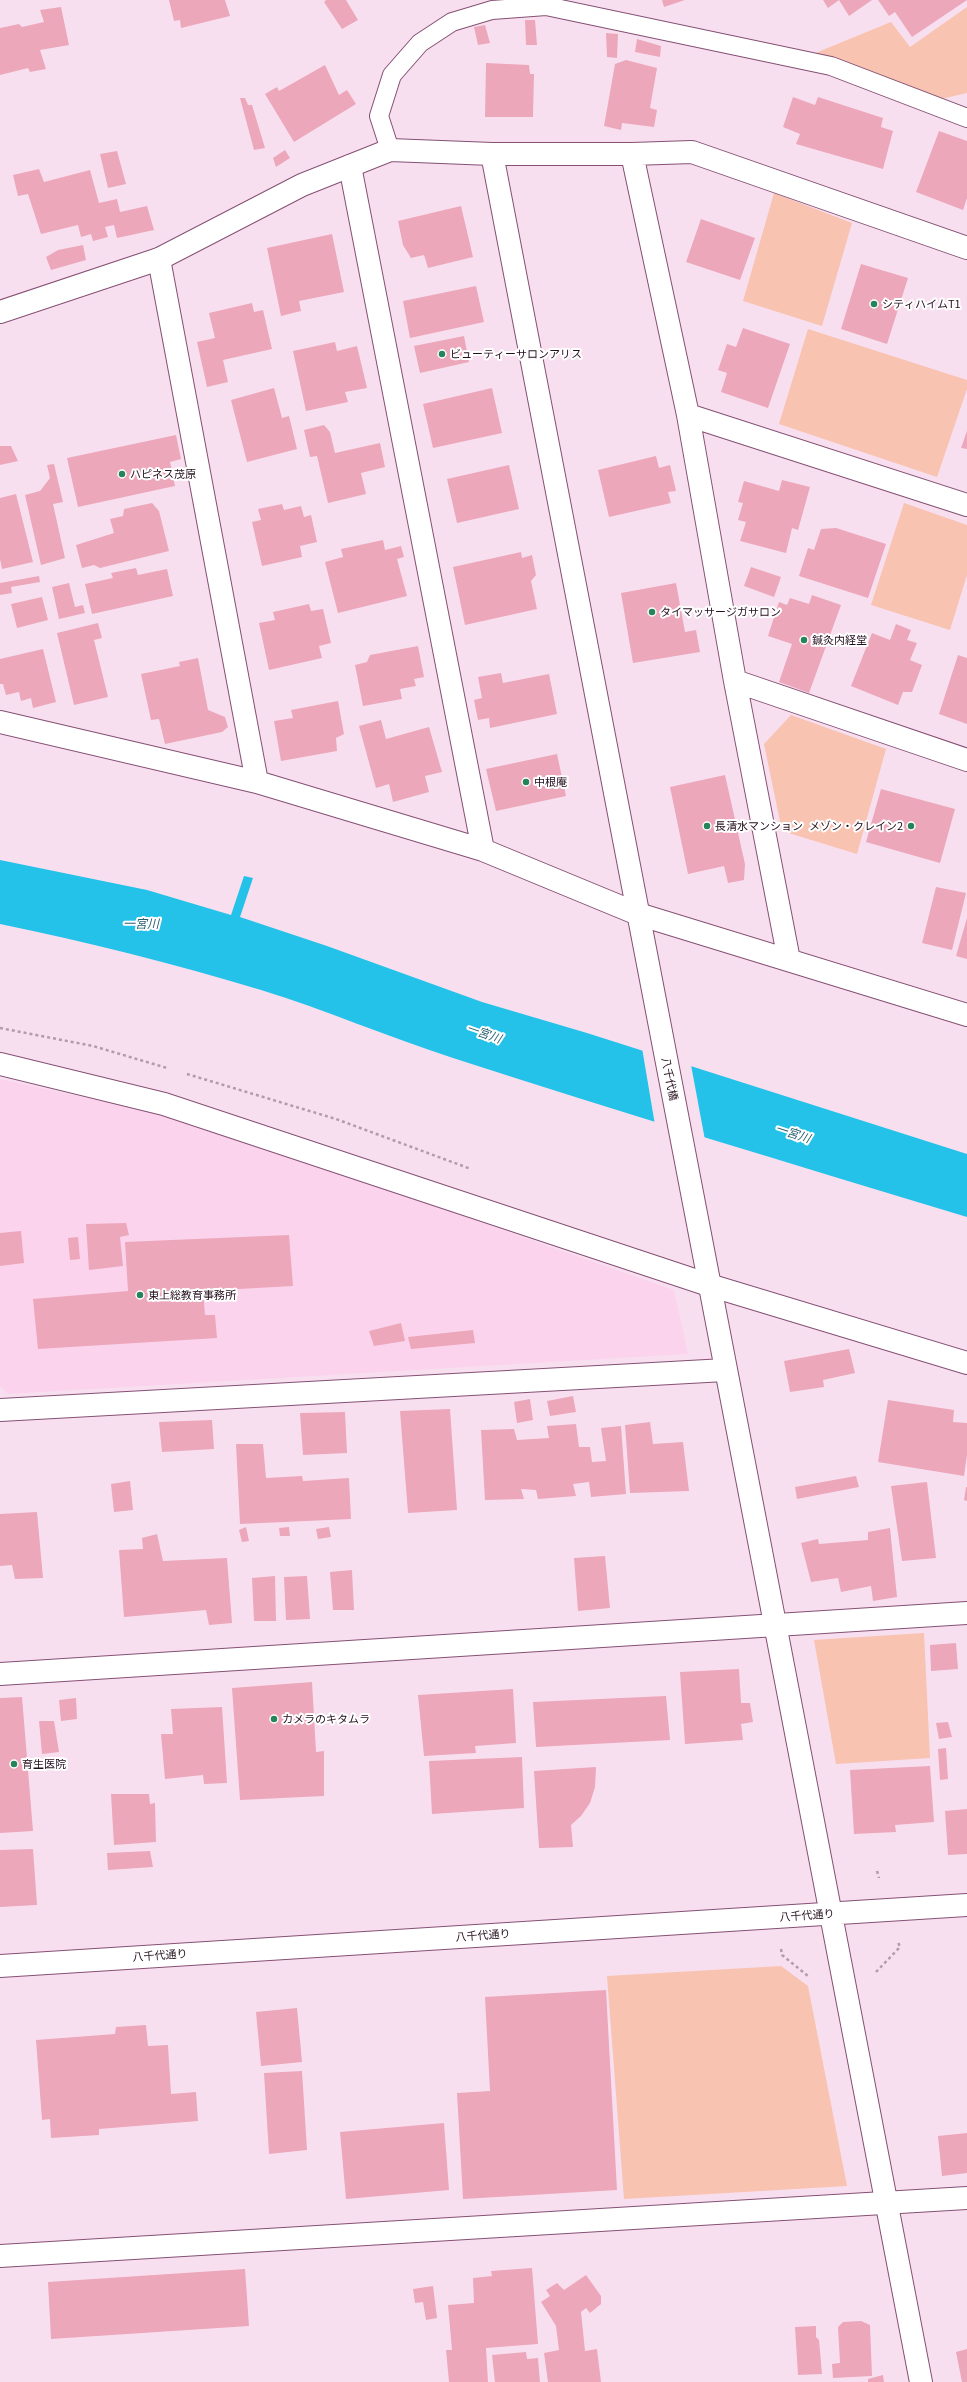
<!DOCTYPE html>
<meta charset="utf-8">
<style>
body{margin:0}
canvas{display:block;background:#f8dfef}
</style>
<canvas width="967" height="2382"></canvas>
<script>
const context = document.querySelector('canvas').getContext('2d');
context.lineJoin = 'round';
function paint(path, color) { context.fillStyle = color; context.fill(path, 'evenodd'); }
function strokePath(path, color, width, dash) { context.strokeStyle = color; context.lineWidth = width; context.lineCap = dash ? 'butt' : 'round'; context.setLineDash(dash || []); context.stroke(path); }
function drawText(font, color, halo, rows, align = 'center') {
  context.font = font + ' Georgia,"Noto Sans JP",serif'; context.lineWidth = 4; context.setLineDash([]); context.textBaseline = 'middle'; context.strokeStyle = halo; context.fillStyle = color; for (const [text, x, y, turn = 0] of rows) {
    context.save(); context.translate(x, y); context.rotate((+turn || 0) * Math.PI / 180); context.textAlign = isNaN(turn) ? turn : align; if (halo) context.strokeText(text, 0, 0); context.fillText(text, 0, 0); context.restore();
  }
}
const built = new Path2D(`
 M0 1079 156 1113 388 1190 674 1290 688 1354 8 1394 0 1386Z`);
const green = new Path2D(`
 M967 7V93L941 99 813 54 891 22 910 47Z
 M774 193 852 223 822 326 743 301Z
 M808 329 967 380V389L937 477 779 424Z
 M904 503 967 525V575L950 630 871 605Z
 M791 715 886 749 857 854 782 831 764 744Z
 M924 1633 930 1758 836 1764 814 1640Z
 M781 1966 808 1986 847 2186 624 2199 607 1976Z`);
const water = new Path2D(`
 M0 860 147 890 231 915 244 876 253 878 240 917 327 946 482 1002 587 1033 967 1154V1217C795 1165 623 1113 453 1058 388 1037 326 1010 261 990 175 964 88 942 0 924Z`);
const pier = new Path2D(`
 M642 1048 691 1065 705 1140 655 1125Z`);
const building = new Path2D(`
 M169 0H225L230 16 181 28 180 20 174 21Z
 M326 0H346L358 20 342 29 324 2Z
 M662 0H685L664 7Z
 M823 0H872L849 16 839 0 828 8Z
 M878 0H967L912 37 895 12 889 16Z
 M61 7 69 45 40 50 46 69 30 72 28 68 0 75V28L19 24 22 27 44 22 40 10Z
 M525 20H535L537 45H526Z
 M485 25 490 43 478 45 474 27Z
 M606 33 618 34 617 58 607 57Z
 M637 39 661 46 660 57 635 52Z
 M626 60 657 68 650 108 657 110 654 127 622 123 621 130 604 126 615 64Z
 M486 63 529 65 530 74H534L533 117H485Z
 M325 65 339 95 347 90 356 104 294 142 265 94 277 87 279 91Z
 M793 97 815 105 818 97 883 118 881 127 893 131 883 169 796 144 800 134 783 127Z
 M240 98H245L248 105H252L265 148 254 150Z
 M939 131 967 141V198L963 210 916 192Z
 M285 150 290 158 276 167 273 158Z
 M117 151 126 184 108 188 100 154Z
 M39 169 44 182 90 170 99 203 117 199 120 212 147 206 154 230 117 238 114 225 105 227 108 237 93 241 91 234 81 237 78 225 41 234 28 194 18 196 13 175Z
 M461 206 473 257 428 268 424 255 411 258 403 245 398 221Z
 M701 219 755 238 740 280 686 262Z
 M332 234 344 292 299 301 301 311 281 316 267 248Z
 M83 245 86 260 51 270 46 257 58 250Z
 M861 264 908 278 887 344 841 329Z
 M476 286 484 322 410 338 403 301Z
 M252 303 254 312 263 310 272 349 223 360 228 382 207 387 197 342 215 338 209 313Z
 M743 328 790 344 768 408 721 392 727 373 718 370 727 344 736 347Z
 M464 336 469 362 420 373 414 346Z
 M335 342 337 351 357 346 367 388 345 392 348 402 306 411 293 351Z
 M274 388 282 418 289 416 297 449 247 462 231 400Z
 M492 388 502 433 433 448 423 404Z
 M324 425 330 432 335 453 380 443 385 467 361 473 366 494 328 503 317 456 310 457 304 430Z
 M967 431V449L961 448Z
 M176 435 181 459 170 462 175 486 78 507 67 458Z
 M0 446H11L18 461 0 465Z
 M656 456 659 468 670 465 676 491 668 492 671 503 609 517 598 470Z
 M54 464 63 502 53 504 65 558 41 565 25 495 40 491 50 478 47 465Z
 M509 465 519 509 457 523 447 479Z
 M782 480 810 487 798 530 792 528 786 553 740 541 746 522 738 520 743 503 738 502 744 481 779 491Z
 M16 494 33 562 2 569 0 559V498Z
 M152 503 159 511 169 551 100 568 94 565 82 568 76 545 114 533 110 519 123 516 124 509Z
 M282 504 284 510 301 506 304 517 311 515 317 542 300 546 302 557 262 566 252 522 261 520 258 509Z
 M836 528 886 544 868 598 799 576 808 548 814 550 821 529Z
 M383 540 385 550 401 546 404 557 397 559 407 596 338 613 325 562 343 557 341 549Z
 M521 552 522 558 532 555 536 575 531 581 537 609 465 625 453 567Z
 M751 567 781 577 774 597 744 586Z
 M136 568 138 575 167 569 173 596 92 614 85 584 113 578 111 573Z
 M39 576 40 582 11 587 12 593 0 595V583Z
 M69 583 75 607 83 605 85 613 59 619 52 587Z
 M676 583 685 632 696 630 700 652 633 663 621 593Z
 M812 595 841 605 809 693 779 682 792 644 768 636 779 602 787 605 790 598 809 604Z
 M42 597 48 620 17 628 11 604Z
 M309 604 311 611 323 609 331 643 319 646 322 658 269 670 259 623 275 620 273 612Z
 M98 623 102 638 94 640 108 697 74 705 57 633Z
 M896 624 911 630 907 640 917 643 910 660 922 665 912 692H903L898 705 851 686 872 633 890 640Z
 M418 646 424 677 414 679 416 686 400 689 402 699 363 706 355 665 367 662 370 655Z
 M43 649 56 702 33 708 31 698 21 701 19 692 6 695 3 684H0V659Z
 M958 655 967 658V724L939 714Z
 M198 658 208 710 225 717 228 727 222 732 165 744 159 719 151 720 141 674 180 666 179 662Z
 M501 673 503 683 549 674 557 714 490 728 489 718 478 720 474 700 482 698 478 677Z
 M338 701 344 734 336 738 337 751 281 761 274 721 293 718 291 710Z
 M381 720 386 739 429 727 442 772 425 776 429 792 393 802 389 784 376 788 359 726Z
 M557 754 566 796 496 811 486 769Z
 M725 775 745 864 744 880 728 883 724 866 688 874 670 787Z
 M881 789 955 809 940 863 866 842Z
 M936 887 966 893 952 950 922 943Z
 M967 918V959L956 956Z
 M126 1223 129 1235 120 1237 123 1266 89 1270 86 1224Z
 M21 1231 24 1263 0 1266V1233Z
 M289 1235 293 1286 203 1291 205 1315H215L217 1338 38 1349 33 1299 128 1291 125 1242Z
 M78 1237 80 1259 70 1260 68 1238Z
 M401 1323 405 1341 374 1346 369 1331Z
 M473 1330 475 1343 411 1349 408 1337Z
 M849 1349 855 1373 823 1380 824 1387 790 1392 784 1361Z
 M573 1396 576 1412 550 1416 547 1401Z
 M530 1399 533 1420 517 1423 514 1402Z
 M888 1400 954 1410 953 1422 967 1423V1455L964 1476 878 1462Z
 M450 1409 457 1510 408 1513 400 1411Z
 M345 1412 347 1453 303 1455 300 1413Z
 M212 1420 214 1449 162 1452 159 1422Z
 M650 1422 653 1444 683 1442 689 1491 630 1493 625 1425Z
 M576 1424 579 1447H590L592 1462 606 1461 601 1428 621 1426 626 1494 591 1497 589 1482 573 1484 576 1496 538 1499 536 1490 521 1489 524 1499 485 1500 481 1430 514 1429 517 1440 549 1438 547 1426Z
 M236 1444H263L266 1478 302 1476 303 1481 349 1478 351 1519 240 1524Z
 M856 1476 859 1487 797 1499 795 1487Z
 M130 1481 133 1510 114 1512 111 1484Z
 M927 1482 936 1558 902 1561 891 1486Z
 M966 1487H967V1501L964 1500Z
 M37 1512 43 1578 15 1579 12 1565 0 1566V1514Z
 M246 1527 249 1541 242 1542 239 1530Z
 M289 1527 290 1536H280L279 1528Z
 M329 1527 331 1537 318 1539 316 1529Z
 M890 1528 897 1597 873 1601 871 1586 841 1592 838 1578 811 1582 801 1543 818 1539 819 1544 868 1540V1532Z
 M157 1534 163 1561 227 1558 232 1623 209 1625 206 1610 124 1617 119 1550 143 1549 142 1538Z
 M605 1556 610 1608 578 1611 574 1558Z
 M352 1570 354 1610H333L330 1572Z
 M275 1576 276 1621H254L252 1578Z
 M307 1576 310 1619 286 1620 284 1577Z
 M956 1643 958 1669 931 1671 930 1645Z
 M739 1669 741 1703H750L753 1722 741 1724 743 1740 685 1744 680 1672Z
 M312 1682 316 1752 324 1751V1796L240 1800 232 1688Z
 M513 1689 516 1743 475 1746 476 1753 424 1756 418 1695Z
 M666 1696 670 1740 536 1747 533 1702Z
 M22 1697 33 1831 0 1833V1698Z
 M76 1698 77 1719 61 1721 59 1700Z
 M222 1707 227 1783 204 1784 203 1775 165 1779 161 1734H173L171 1709Z
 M39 1721H54L59 1752 42 1754Z
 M948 1722 952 1737 939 1739 936 1723Z
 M946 1748 948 1779 940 1780 938 1749Z
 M522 1757 524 1808 432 1814 429 1761Z
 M930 1766 934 1822 895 1825 896 1832 854 1834 850 1770Z
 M596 1767 595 1787 590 1803 581 1816 571 1825 573 1847 539 1848 534 1771Z
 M111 1794H149L150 1804 155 1803 156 1842 114 1845Z
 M967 1809V1854L948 1855 945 1811Z
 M33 1849 37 1905 0 1907V1850Z
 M150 1851 153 1867 108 1870 107 1853Z
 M606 1990 617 2190 463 2199 457 2093 490 2091 485 1997Z
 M297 2008 302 2062 261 2066 256 2012Z
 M146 2025 148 2046 168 2045 171 2094 196 2092 198 2121 99 2129V2135L51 2138 50 2119 42 2120 36 2040 115 2034 116 2027Z
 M302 2071 307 2150 269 2154 264 2073Z
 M444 2123 449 2190 346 2199 340 2132Z
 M967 2133V2173L942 2176 938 2136Z
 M532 2268 538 2344 486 2348 488 2382H449L446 2350H452L448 2305 474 2303 473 2278 492 2276 491 2271Z
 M245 2269 249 2326 51 2339 48 2282Z
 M586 2275 601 2296V2304L590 2313 586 2308 581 2312 585 2351 597 2349 601 2382H548L544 2353 559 2350 556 2326 541 2302 550 2296 546 2290 557 2283 564 2290Z
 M433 2286 437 2318 426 2320 423 2302 415 2303 413 2289Z
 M861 2321 870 2325 872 2376 833 2378 832 2364 840 2363 838 2327 843 2322Z
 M816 2326V2337L819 2340 822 2374 798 2375 795 2327Z
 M967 2349V2382H962L956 2352Z
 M526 2352 527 2359 538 2358 540 2382H495L492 2355Z
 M883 2375 884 2382H868V2379Z`);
const path = new Path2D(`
 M0 1028 93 1046 167 1068
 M187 1074 336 1119 471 1169
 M877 1871 879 1878
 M781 1949 782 1955 808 1976
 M876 1972 900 1947 898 1942`);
const service = new Path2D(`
 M390 150 379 116 392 75 420 43 452 22 492 10 546 6 831 66 967 118`);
const minor = new Path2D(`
 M492 154H632L692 152 967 248
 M632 154 688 415 735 681 789 960
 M350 166 483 850
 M159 259 257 782
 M688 415 967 505
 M735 681 967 760
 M0 722 257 782 483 850 638 914 967 1015
 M0 1064 164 1104 709 1285 967 1363
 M0 1410 725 1370
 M0 1674 967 1613
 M0 2256 967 2198`);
const tertiary = new Path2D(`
 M0 312 159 259 302 185 390 150 492 154 921 2382
 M0 1966 967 1905`);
const markers = [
 [874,304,4,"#26845b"],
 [442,354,4,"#26845b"],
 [122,474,4,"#26845b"],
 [652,612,4,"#26845b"],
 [804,640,4,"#26845b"],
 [526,782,4,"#26845b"],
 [707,826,4,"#26845b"],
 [911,826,4,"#26845b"],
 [140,1295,4,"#26845b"],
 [274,1719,4,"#26845b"],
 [14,1764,4,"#26845b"]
];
const poiNames = [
 ["シティハイムT1",882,304],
 ["ビューティーサロンアリス",450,354],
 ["ハピネス茂原",130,474],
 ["タイマッサージガサロン",660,612],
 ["鍼灸内経堂",812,640],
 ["中根庵",534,782],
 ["長清水マンション",715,826],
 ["メゾン・クレイン2",903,826,"right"],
 ["東上総教育事務所",148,1295],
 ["カメラのキタムラ",282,1719],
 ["育生医院",22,1764]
];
const streetNames = [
 ["八千代橋",670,1079,79],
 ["八千代通り",807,1915,-4],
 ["八千代通り",483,1935,-4],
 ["八千代通り",160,1955,-4]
];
const waterNames = [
 ["一宮川",141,923],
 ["一宮川",484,1033,19],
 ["一宮川",793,1133,18]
];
paint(built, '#fcd3ed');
paint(green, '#f8c3b1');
paint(water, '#24c2e9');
paint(pier, '#f8dfef');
paint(building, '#eca7bb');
strokePath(service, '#855074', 20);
strokePath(minor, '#855074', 24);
strokePath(tertiary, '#855074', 24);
strokePath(path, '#b39baa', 2.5, [3, 3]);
strokePath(service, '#fff', 18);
strokePath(minor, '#fff', 22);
strokePath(tertiary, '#fff', 22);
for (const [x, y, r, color] of markers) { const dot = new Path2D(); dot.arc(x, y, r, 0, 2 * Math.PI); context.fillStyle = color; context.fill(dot); strokePath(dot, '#fff', 1.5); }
drawText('11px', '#230e1c', '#fff', poiNames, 'left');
drawText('11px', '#230e1c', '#fff', streetNames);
drawText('italic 12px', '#265f70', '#fff', waterNames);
</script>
